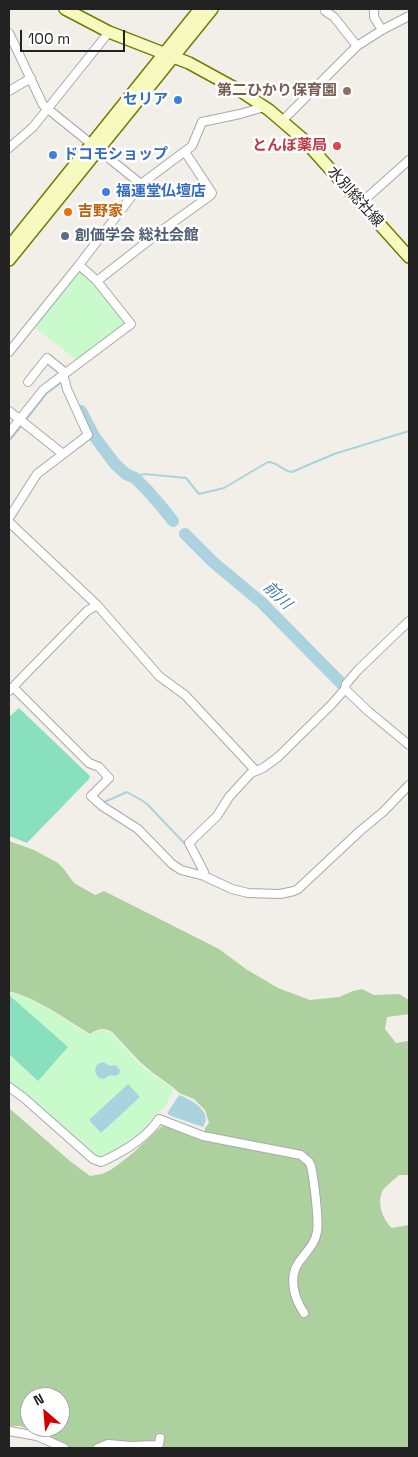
<!DOCTYPE html>
<html>
<head>
<meta charset="utf-8">
<style>
	body { margin:0 }
	#map { position:relative; width:418px; height:1457px; overflow:hidden; background:#f2efe9; font-family:"Space Grotesk",sans-serif }
	canvas { display:block }
	.frame { position:absolute; inset:0; border:10px solid #222; pointer-events:none }
	.north { position:absolute; left:20px; top:1387px; width:50px; height:50px; box-sizing:border-box; background:#fff; border:1px solid #a7a7a7; border-radius:50%; rotate:333deg; font-size:14px; font-weight:700; line-height:20px; text-align:center; color:#222 }
	.north::after { content:''; display:block; margin:auto; width:18px; height:22px; background:#d40000; clip-path:polygon(50% 0,100% 100%,50% 72%,0 100%) }
	.scale { position:absolute; left:20px; top:30px; width:105px; height:22px; box-sizing:border-box; border:2px solid #222; border-top:0; padding-left:6px; font-size:15px; line-height:18px; white-space:nowrap; color:#222; -webkit-text-stroke:4px #fff; paint-order:stroke }
</style>
</head>
<body>
<div id="map">
<canvas width="418" height="1457"></canvas>
<div class="frame"></div>
<div class="north">N</div>
<div class="scale">100 m</div>
</div>
<script>
const c = document.querySelector('canvas').getContext('2d');
c.lineJoin = 'round';
function fillPath(path, color) {
  c.fillStyle = color;
  c.fill(path, 'evenodd');
}
function stroke(path, color, width, dash) {
  c.strokeStyle = color;
  c.lineWidth = width;
  c.lineCap = dash ? 'butt' : 'round';
  c.setLineDash(dash || []);
  c.stroke(path);
}
function drawText(font, color, halo, rows, align = 'center') {
  c.font = font + ' "Space Grotesk","Noto Sans JP",sans-serif';
  c.lineWidth = 5;
  c.setLineDash([]);
  c.textBaseline = 'middle';
  c.strokeStyle = halo;
  c.fillStyle = color;
  for (const [text, x, y, turn = 0] of rows) {
    c.save();
    c.translate(x, y);
    c.rotate((+turn || 0) * Math.PI / 180);
    c.textAlign = isNaN(turn) ? turn : align;
    if (halo) c.strokeText(text, 0, 0);
    c.fillText(text, 0, 0);
    c.restore();
  }
}
const forest = new Path2D(`
	M9 841 34 850 58 863 63 868 74 883 95 895 104 891 219 949 246 969 278 988 310 1000 339 997 353 991 362 989 374 995 399 994 409 1000V1014L387 1017 385 1029 396 1043 408 1041 409 1042V1175H399C395 1179 384 1187 382 1192 377 1204 383 1220 392 1228L409 1225V1448H57L44 1443 39 1433 20 1426H9V1108L70 1161 90 1176C93 1175 98 1175 102 1174 119 1168 148 1139 162 1126 176 1129 189 1137 204 1141L205 1128 209 1123 205 1110 194 1099 179 1093 174 1088 153 1073 140 1062 112 1032C103 1027 99 1029 90 1034 64 1018 38 999 9 991ZM30 1397H60V1427H30Z`);
const park = new Path2D(`
	M77 270H81L88 276 127 321V325L78 361 33 326Z
	M9 992C38 1000 64 1019 89 1035 98 1031 102 1027 111 1033L139 1064 152 1074 172 1088 173 1091 165 1107 156 1114 140 1136 106 1156 98 1157 9 1082Z`);
const pitch = new Path2D(`
	M19 708 90 776 89 779 27 843 9 836V717Z
	M9 995 68 1047 38 1081 9 1054Z`);
const water = new Path2D(`
	M103 1062 110 1066 114 1065 117 1066 120 1070 119 1074 115 1076 110 1075 104 1079 99 1078C93 1072 94 1064 103 1062Z
	M128 1084 140 1097 101 1133 89 1120Z
	M179 1095C190 1099 214 1111 203 1127L171 1116 168 1114V1112Z`);
const stream = new Path2D(`
	M26 420 47 393 62 382
	M9 441 23 424
	M60 461 94 436
	M132 477 145 474 186 478 199 494 224 488 268 462C278 462 282 471 292 472L334 454 409 431
	M102 803 127 792 143 801 148 805 186 845`);
const river = new Path2D(`
	M81 411 94 436 115 464 126 474 135 478 147 490 161 506 173 521
	M185 534 213 562 261 602 342 684`);
const street = new Path2D(`
	M374 9V17L382 30
	M325 11 334 17 357 46
	M9 33 43 105 141 184 79 265 9 352
	M9 91 31 78
	M282 121 357 46 382 30 409 16
	M9 148 33 127 109 32
	M141 184 192 146 202 122 240 114 264 107
	M361 203 409 160
	M97 281 161 231 211 195 212 193 185 152
	M9 411 63 454
	M9 433 43 390 131 324 96 280 79 265
	M9 518 37 474 88 435 67 389 62 370 47 358 28 382
	M9 522 97 605 159 676 185 695 256 771
	M13 687 89 763 99 767 109 778 91 796 102 806 138 829 172 864 181 870 204 876 232 889 248 893 280 894 294 891 298 889 360 831 383 812 409 785
	M345 689 368 711 409 745
	M9 691 87 611 97 605
	M204 872 189 843 217 816 229 797 251 773 263 768 278 757 332 704 345 689 346 684 358 670 409 621
	M9 1087 24 1098 93 1159 101 1162C123 1152 146 1139 159 1119L203 1136 301 1155 309 1162 311 1166C314 1180 319 1219 317 1232 315 1244 306 1252 299 1262 288 1277 294 1298 304 1313
	M9 1431 37 1436 64 1448
	M98 1448 108 1444 131 1446 156 1445 159 1444 160 1438`);
const secondary = new Path2D(`
	M65 9 109 32 189 63 242 92 269 110 304 140 409 257
	M9 247 200 9
	M9 260 212 9`);
const markers = [
	[347,91,5,"#8d6e63"],
	[178,100,5,"#3f7fe0"],
	[337,146,5,"#e0444e"],
	[53,155,5,"#3f7fe0"],
	[106,192,5,"#3f7fe0"],
	[68,212,5,"#e8710a"],
	[65,236,5,"#5c6f8a"]
];
const educationNames = [
	["第二ひかり保育園",337,91]
];
const shopNames = [
	["セリア",168,100,"right"],
	["ドコモショップ",63,155],
	["福運堂仏壇店",116,192]
];
const healthNames = [
	["とんぼ薬局",327,146]
];
const streetNames = [
	["水別総社線",355,197,48]
];
const foodNames = [
	["吉野家",78,212]
];
const serviceNames = [
	["創価学会 総社会館",75,236]
];
const waterNames = [
	["前川",277,596,44]
];
fillPath(forest, '#add19e');
fillPath(park, '#c8facc');
fillPath(pitch, '#88e0be');
fillPath(water, '#aad3df');
stroke(stream, '#aad3df', 2);
stroke(river, '#aad3df', 12);
stroke(street, '#a9a9a9', 10);
stroke(secondary, '#707d05', 14);
stroke(street, '#fff', 8);
stroke(secondary, '#f7fabf', 11);
for (const [x, y, r, color] of markers) {
  const dot = new Path2D();
  dot.arc(x, y, r, 0, 2 * Math.PI);
  c.fillStyle = color;
  c.fill(dot);
  stroke(dot, '#fff', 2);
}
drawText('bold 15px', '#785e54', '#fff', educationNames, 'right');
drawText('bold 15px', '#366cbe', '#fff', shopNames, 'left');
drawText('bold 15px', '#be3a42', '#fff', healthNames, 'right');
drawText('15px', '#222', '#fff', streetNames);
drawText('bold 15px', '#c56008', '#fff', foodNames, 'left');
drawText('bold 15px', '#4e5e75', '#fff', serviceNames, 'left');
drawText('italic 16px', '#4a7aab', '#fff', waterNames);
</script>
</body>
</html>
